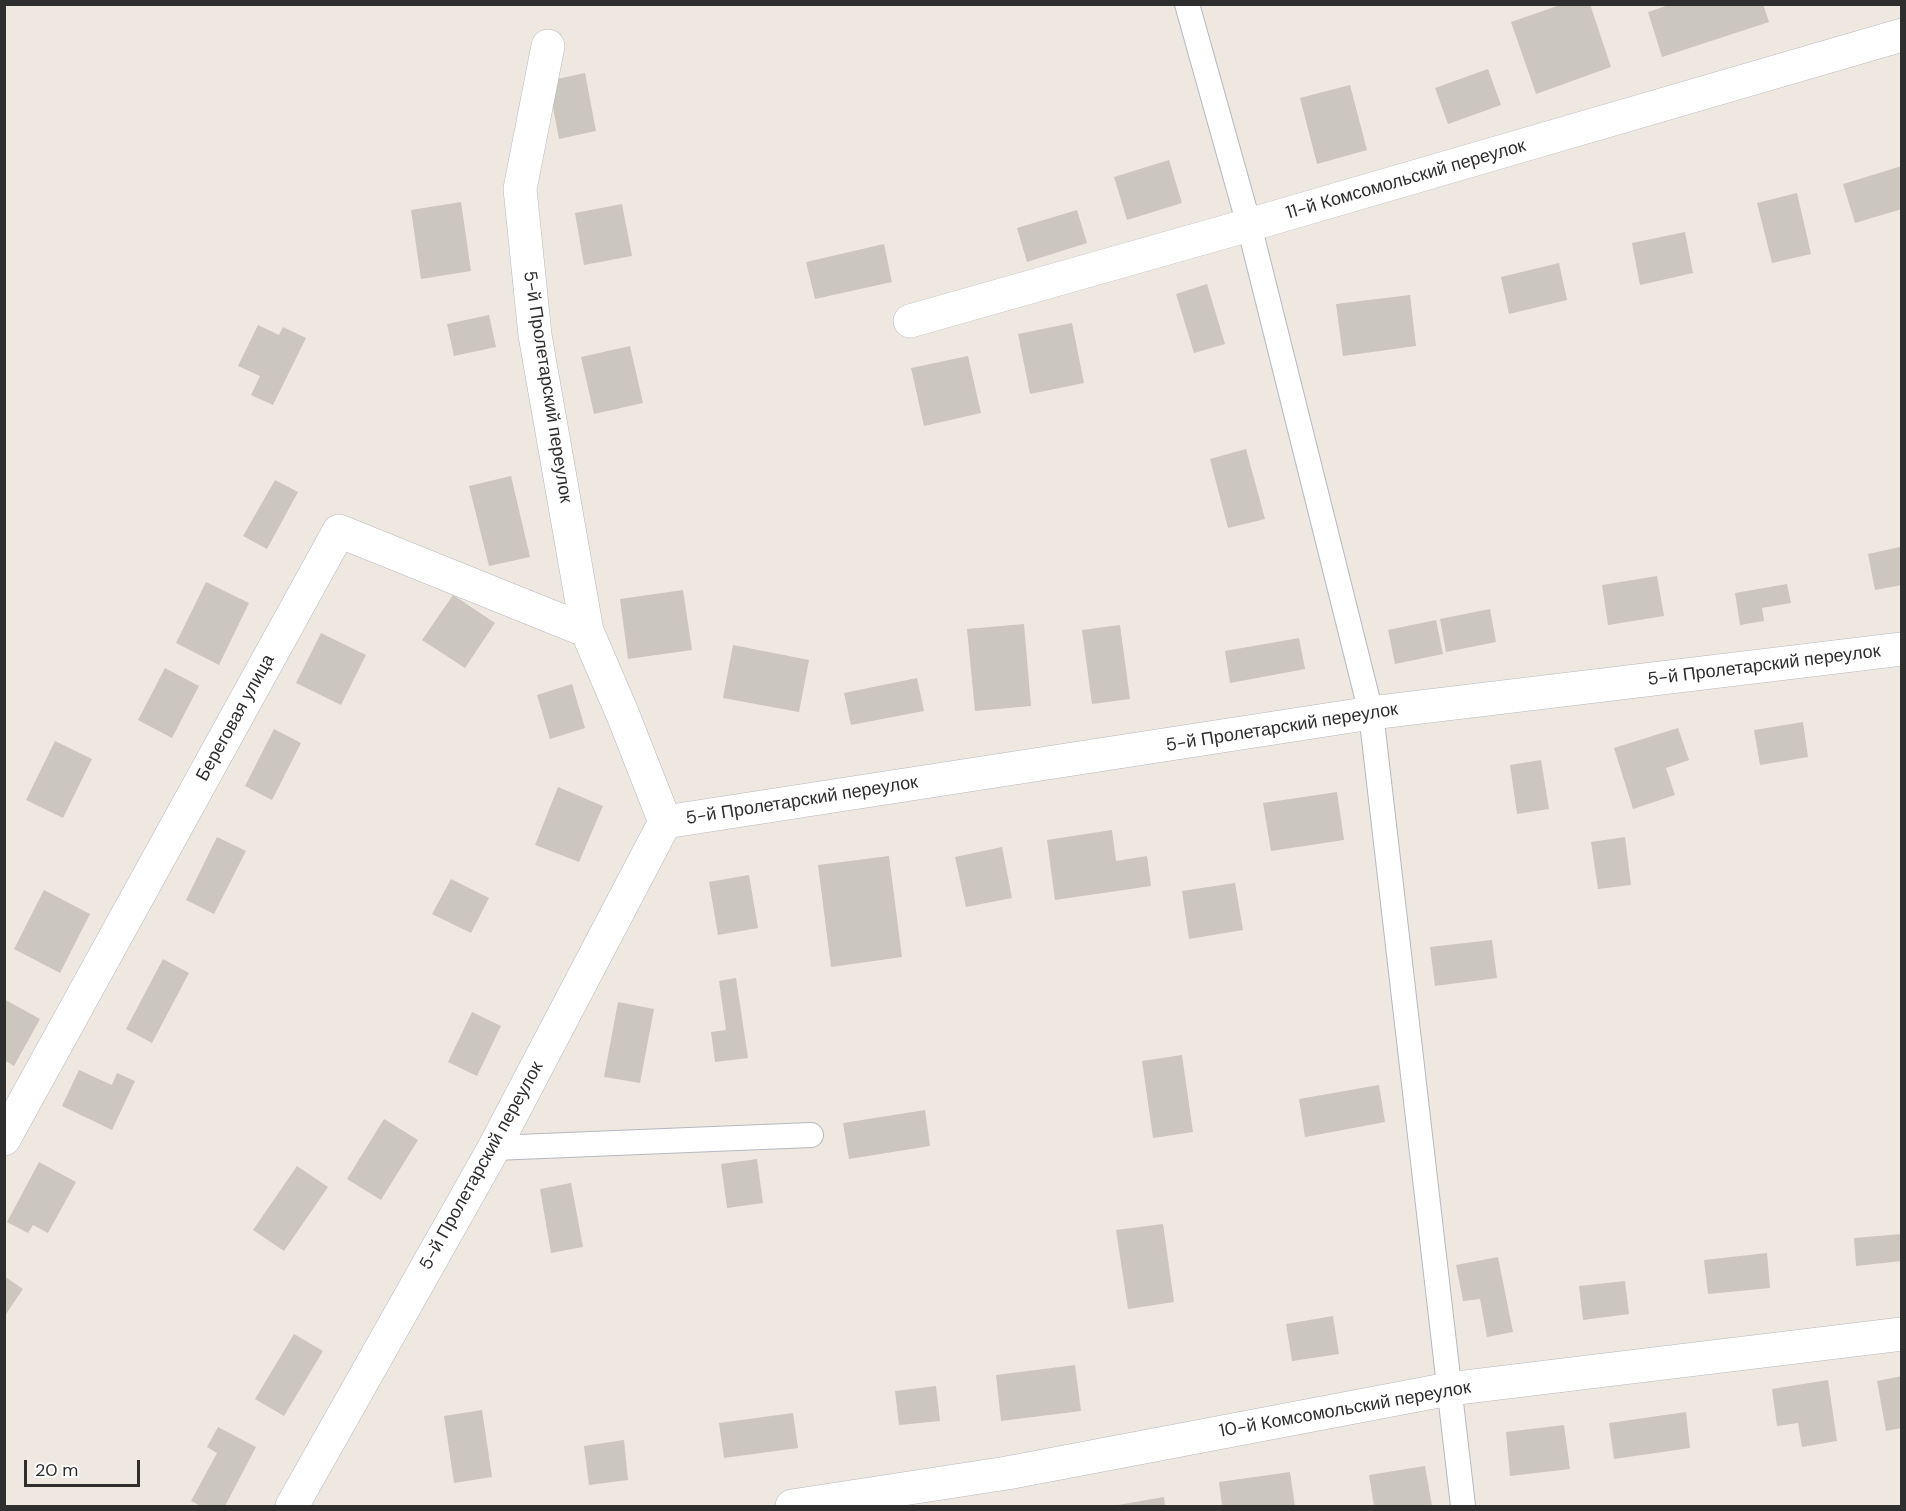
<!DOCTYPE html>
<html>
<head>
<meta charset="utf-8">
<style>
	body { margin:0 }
	#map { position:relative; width:1906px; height:1511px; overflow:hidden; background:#efe8e0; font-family:"DM Sans",sans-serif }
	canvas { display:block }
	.frame { position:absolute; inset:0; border:6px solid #2e2e2e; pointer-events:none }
	.scale { position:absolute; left:24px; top:1460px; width:116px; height:27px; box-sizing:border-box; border:3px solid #2e2e2e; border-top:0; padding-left:8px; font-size:18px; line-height:21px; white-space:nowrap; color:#2e2e2e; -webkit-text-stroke:4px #fff; paint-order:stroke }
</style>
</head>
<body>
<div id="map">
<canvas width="1906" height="1511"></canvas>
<div class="frame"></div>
<div class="scale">20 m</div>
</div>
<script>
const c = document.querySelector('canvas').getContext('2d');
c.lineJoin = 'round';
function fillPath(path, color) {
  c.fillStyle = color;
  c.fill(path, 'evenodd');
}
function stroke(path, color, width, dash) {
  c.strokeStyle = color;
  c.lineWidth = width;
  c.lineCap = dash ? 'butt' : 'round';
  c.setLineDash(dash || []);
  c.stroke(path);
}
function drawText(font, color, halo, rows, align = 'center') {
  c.font = font + ' "DM Sans",sans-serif';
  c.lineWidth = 4.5;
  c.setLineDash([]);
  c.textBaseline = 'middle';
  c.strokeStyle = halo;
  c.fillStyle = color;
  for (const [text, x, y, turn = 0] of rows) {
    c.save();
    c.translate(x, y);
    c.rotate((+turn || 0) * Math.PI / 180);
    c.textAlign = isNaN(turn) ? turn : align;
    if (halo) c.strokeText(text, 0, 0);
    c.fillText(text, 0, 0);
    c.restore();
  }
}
const building = new Path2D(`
	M1563 4H1590L1611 67 1536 94 1511 22Z
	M1672 4H1763L1769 22 1662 57 1648 12Z
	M1488 69 1501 105 1448 124 1435 88Z
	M585 73 596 131 559 139 548 81Z
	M1350 85 1367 150 1317 164 1300 98Z
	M1169 160 1182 203 1127 220 1114 177Z
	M1902 166V209L1855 223 1843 184Z
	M1797 193 1811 254 1772 263 1757 203Z
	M461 202 471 271 421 279 411 210Z
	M622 204 632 256 584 265 575 213Z
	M1077 210 1087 243 1027 262 1017 228Z
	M1685 232 1693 273 1640 285 1632 243Z
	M884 244 892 282 815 299 806 262Z
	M1559 263 1567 300 1509 314 1501 277Z
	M1207 284 1225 344 1194 353 1176 294Z
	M1410 295 1416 346 1343 356 1336 304Z
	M489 315 496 347 454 356 447 324Z
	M1072 323 1084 383 1030 394 1018 334Z
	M258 325 279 335 283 327 306 338 273 405 251 395 260 376 238 366Z
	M630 346 643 403 594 414 581 357Z
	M968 356 981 413 924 426 911 368Z
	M1246 449 1265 519 1228 528 1210 459Z
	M511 476 530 557 489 566 469 486Z
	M275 480 298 492 267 549 243 536Z
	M1900 547 1902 585 1875 590 1868 554Z
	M1657 576 1664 616 1608 625 1602 585Z
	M206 582 249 603 219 665 176 643Z
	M1787 584 1791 603 1762 608 1764 621 1740 625 1735 593Z
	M683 590 692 650 628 659 620 599Z
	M453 595 495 623 465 668 422 640Z
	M1490 609 1496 642 1446 652 1440 619Z
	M1436 620 1443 654 1395 664 1388 630Z
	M1024 624 1031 706 975 711 967 629Z
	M1120 625 1130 699 1092 704 1082 630Z
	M321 633 366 655 341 705 296 683Z
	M1299 638 1305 669 1230 683 1225 651Z
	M733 645 809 660 799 712 723 698Z
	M165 668 199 686 172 738 138 720Z
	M917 678 924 711 851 725 844 693Z
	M572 684 585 728 550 739 537 695Z
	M1803 722 1808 757 1760 765 1754 730Z
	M1678 728 1689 760 1666 768 1675 795 1633 809 1614 748Z
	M274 729 301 743 272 800 245 786Z
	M55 741 92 759 63 818 26 800Z
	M1541 760 1549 809 1517 814 1510 765Z
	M558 787 603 806 579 862 535 845Z
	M1337 792 1344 840 1271 851 1263 803Z
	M1112 830 1116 861 1147 856 1151 886 1055 900 1047 840Z
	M217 837 246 851 214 914 186 900Z
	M1625 837 1631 885 1598 889 1591 842Z
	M1002 847 1012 898 966 907 955 857Z
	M889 856 902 957 831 967 818 865Z
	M749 875 758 928 718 935 709 882Z
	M451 879 489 898 471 933 432 914Z
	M1235 883 1243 930 1189 939 1182 891Z
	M44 890 90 914 60 973 14 949Z
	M1492 940 1497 978 1435 986 1430 947Z
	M163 959 189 973 152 1043 126 1029Z
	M736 978 748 1058 715 1062 711 1032 726 1030 719 981Z
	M4 999 40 1019 14 1066 4 1060Z
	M618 1002 654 1009 640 1083 604 1077Z
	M472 1012 501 1026 477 1076 448 1062Z
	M1182 1055 1193 1132 1153 1138 1142 1061Z
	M79 1070 112 1085 117 1073 135 1081 112 1130 62 1106Z
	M1379 1085 1385 1122 1305 1137 1299 1099Z
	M925 1110 930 1146 849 1159 843 1123Z
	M384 1119 418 1140 381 1200 347 1179Z
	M757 1159 763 1203 727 1208 721 1164Z
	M39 1162 76 1182 48 1233 33 1225 28 1233 7 1222Z
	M297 1166 328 1187 284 1251 253 1230Z
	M571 1183 583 1247 551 1253 540 1189Z
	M1163 1224 1174 1302 1128 1309 1116 1230Z
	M1902 1234V1261L1856 1266 1854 1238Z
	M1767 1253 1770 1288 1708 1294 1704 1260Z
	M1498 1257 1513 1332 1487 1337 1480 1299 1463 1301 1456 1265Z
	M4 1276 23 1289 4 1317Z
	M1625 1281 1629 1314 1583 1320 1579 1286Z
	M1333 1316 1339 1354 1292 1361 1286 1324Z
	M294 1334 323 1351 284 1416 255 1399Z
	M1075 1365 1081 1411 1001 1421 996 1375Z
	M1902 1376V1428L1886 1431 1877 1381Z
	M1828 1380 1837 1441 1802 1447 1798 1423 1777 1426 1772 1389Z
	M936 1386 940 1421 899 1425 895 1391Z
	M482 1410 492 1477 454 1483 444 1416Z
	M1686 1412 1690 1448 1614 1459 1609 1423Z
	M793 1413 798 1448 724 1458 719 1423Z
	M1564 1425 1570 1469 1510 1476 1506 1432Z
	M218 1427 256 1447 225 1506H201L191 1501 217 1453 207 1447Z
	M624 1440 628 1480 589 1485 584 1446Z
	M1425 1466 1432 1506H1374L1369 1475Z
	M1290 1472 1295 1506H1222L1219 1482Z
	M1164 1497 1165 1506H1119L1118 1505Z`);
const service = new Path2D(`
	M1187 4 1249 225 1371 713 1463 1506
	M494 1148 811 1135`);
const minor = new Path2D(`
	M910 321 1249 225 1902 35
	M665 822 1371 713 1902 649
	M4 1139 339 531 587 631
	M292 1506 494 1148 665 822 623 715 587 631 535 335 520 189 548 46
	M792 1506 1007 1473 1449 1389 1902 1334`);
const streetNames = [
	["11-й Комсомольский переулок",1406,180,-16],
	["5-й Пролетарский переулок",547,387,81],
	["5-й Пролетарский переулок",1764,666,-7],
	["Береговая улица",236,718,-61],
	["5-й Пролетарский переулок",1282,728,-9],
	["5-й Пролетарский переулок",802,801,-9],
	["5-й Пролетарский переулок",482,1166,-61],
	["10-й Комсомольский переулок",1345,1410,-10]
];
fillPath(building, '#cbc6be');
stroke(service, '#b4b8c1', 26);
stroke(minor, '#b4b8c1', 34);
stroke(service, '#fff', 24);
stroke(minor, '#fff', 33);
drawText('18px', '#2e2e2e', '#fff', streetNames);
</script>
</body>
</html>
